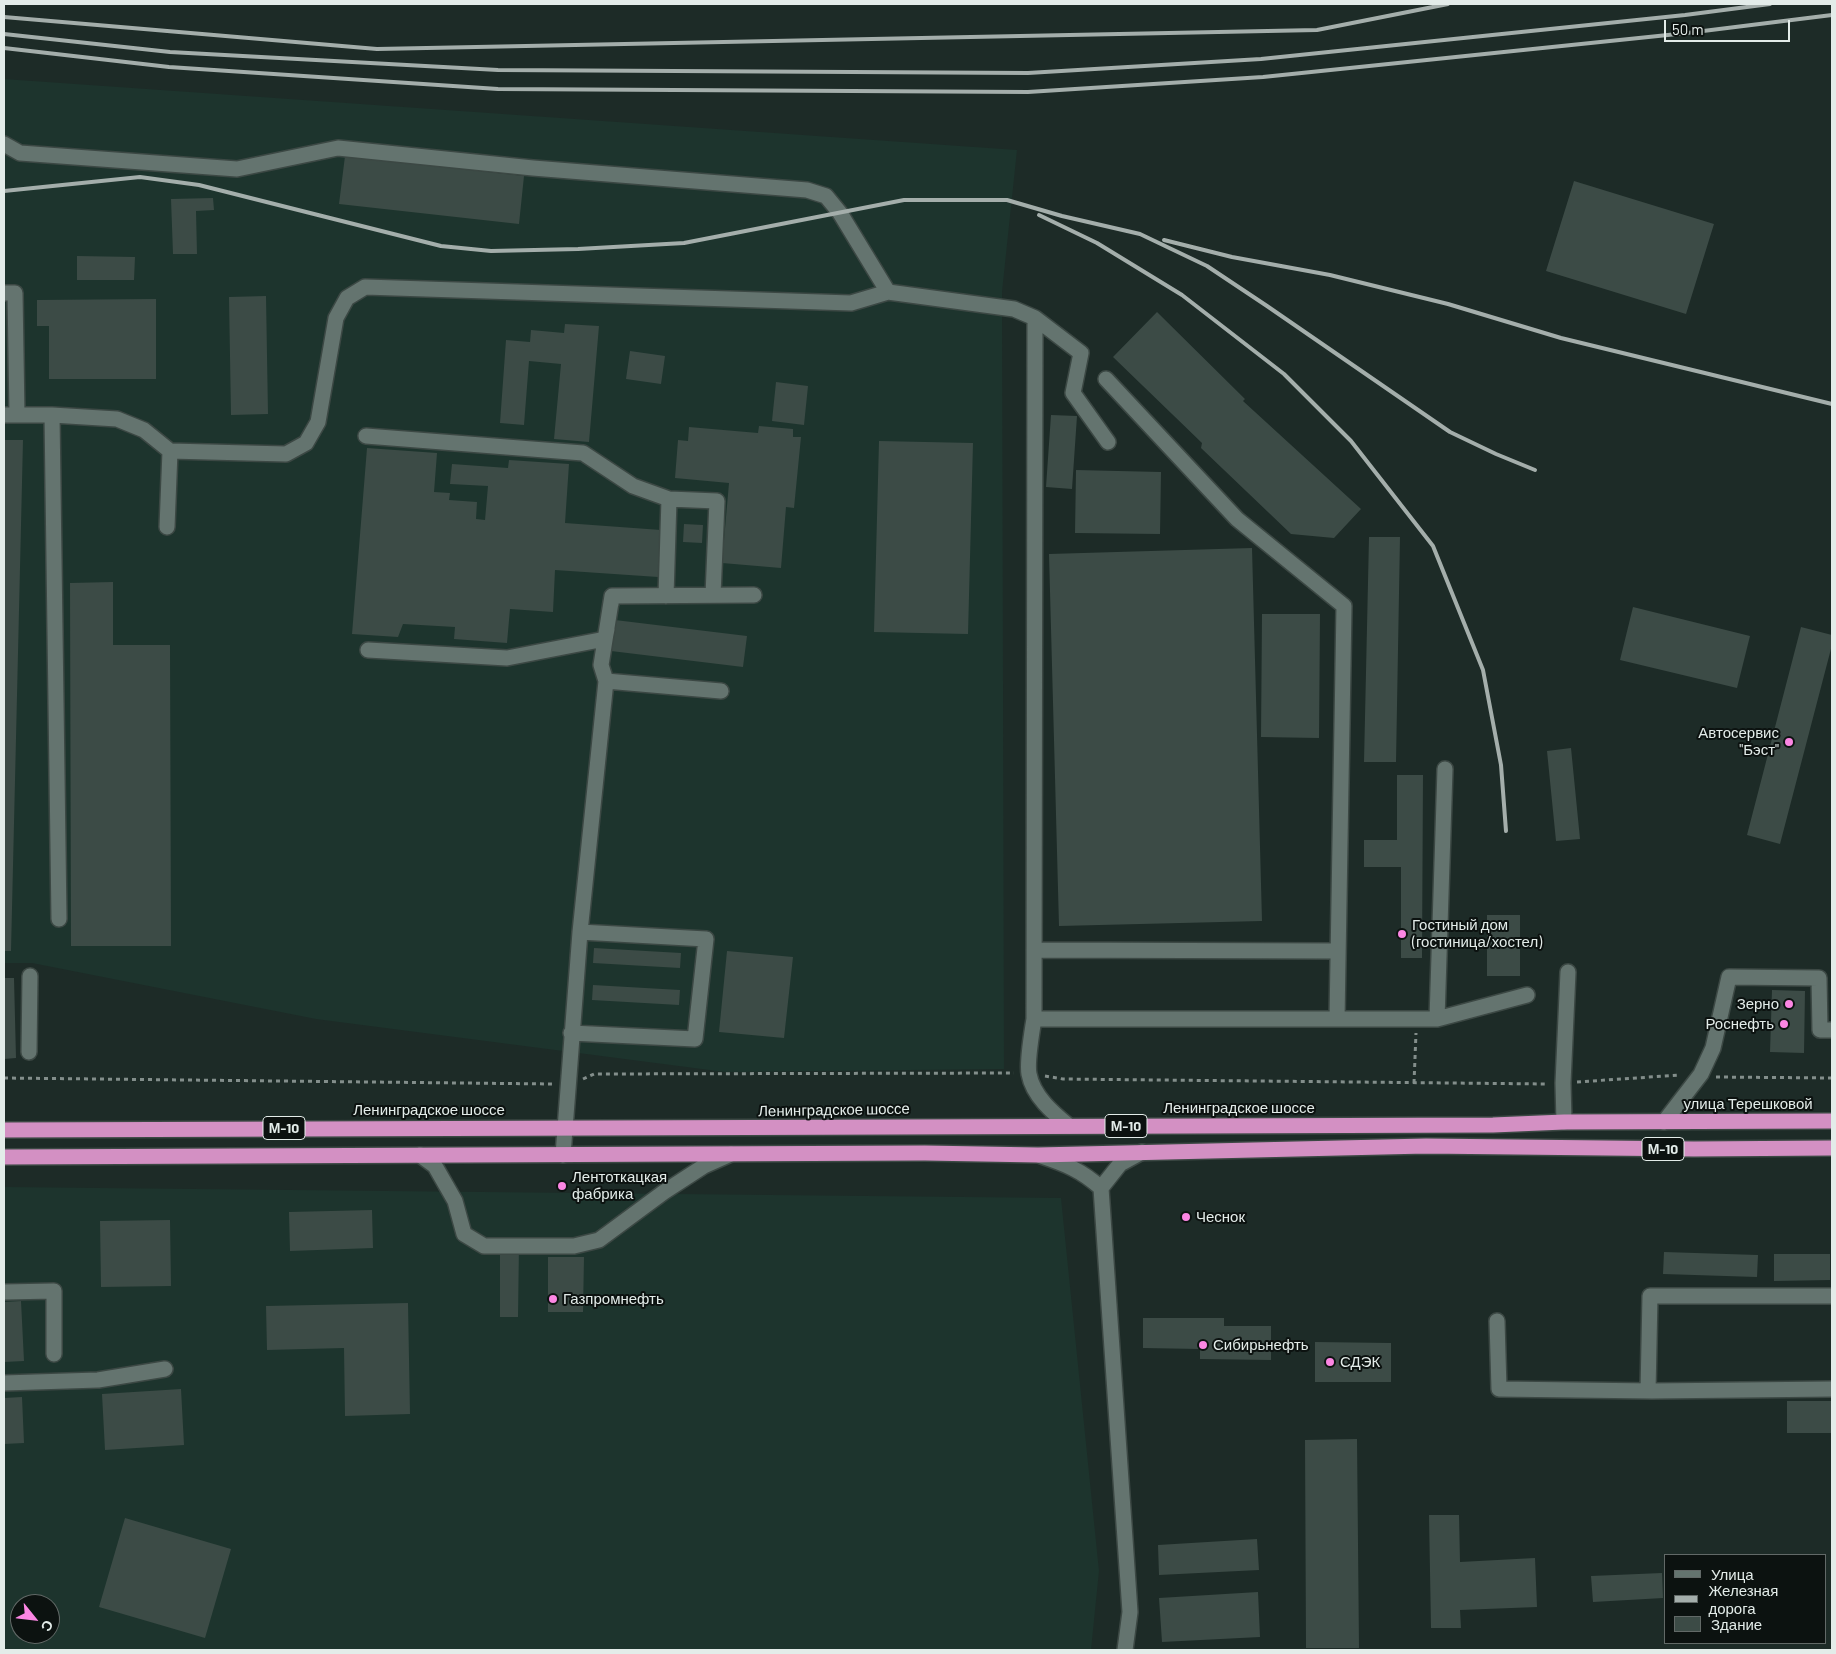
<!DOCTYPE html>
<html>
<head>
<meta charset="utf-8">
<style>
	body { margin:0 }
	#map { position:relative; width:1836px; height:1654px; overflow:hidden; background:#1d2b27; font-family:Barlow,sans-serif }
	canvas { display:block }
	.frame { position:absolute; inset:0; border:5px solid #e3ece9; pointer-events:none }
	.legend { position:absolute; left:1664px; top:1554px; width:162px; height:90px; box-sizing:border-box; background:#0c1210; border:1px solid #626967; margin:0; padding:6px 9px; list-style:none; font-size:15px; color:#e3ece9 }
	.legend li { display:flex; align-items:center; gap:10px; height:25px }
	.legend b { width:25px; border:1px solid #626967 }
	.north { position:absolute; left:10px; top:1594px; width:50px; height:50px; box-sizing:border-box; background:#0c1210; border:1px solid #626967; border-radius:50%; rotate:119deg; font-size:14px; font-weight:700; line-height:20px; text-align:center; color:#e3ece9 }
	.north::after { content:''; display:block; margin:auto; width:18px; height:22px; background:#fc86e3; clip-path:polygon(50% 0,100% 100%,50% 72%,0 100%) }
	.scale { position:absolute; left:1664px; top:20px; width:126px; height:22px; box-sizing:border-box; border:2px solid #e3ece9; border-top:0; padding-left:6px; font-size:15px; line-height:18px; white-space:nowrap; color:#e3ece9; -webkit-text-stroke:4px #0c1210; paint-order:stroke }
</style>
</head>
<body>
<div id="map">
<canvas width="1836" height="1654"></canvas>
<div class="frame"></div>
<ul class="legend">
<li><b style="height:6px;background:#64746f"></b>Улица</li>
<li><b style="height:6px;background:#a4aeab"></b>Железная дорога</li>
<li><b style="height:14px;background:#3c4b46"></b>Здание</li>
</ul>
<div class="north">С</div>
<div class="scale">50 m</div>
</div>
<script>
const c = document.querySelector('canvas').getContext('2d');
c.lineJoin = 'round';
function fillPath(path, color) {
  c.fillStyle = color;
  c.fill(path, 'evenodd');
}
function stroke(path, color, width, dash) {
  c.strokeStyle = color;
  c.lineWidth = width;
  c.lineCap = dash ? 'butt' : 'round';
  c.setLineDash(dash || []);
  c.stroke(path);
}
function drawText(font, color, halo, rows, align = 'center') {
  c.font = font + ' Barlow,sans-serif';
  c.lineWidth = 4;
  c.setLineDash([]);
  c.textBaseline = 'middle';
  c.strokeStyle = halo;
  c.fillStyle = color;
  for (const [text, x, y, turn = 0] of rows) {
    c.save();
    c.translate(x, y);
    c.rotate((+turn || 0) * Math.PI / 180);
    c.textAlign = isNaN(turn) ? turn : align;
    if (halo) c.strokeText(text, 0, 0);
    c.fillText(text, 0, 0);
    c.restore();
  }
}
const built = new Path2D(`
	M4 79 1017 150 1002 292 1004 1069 725 1072 316 1019 32 963H4Z
	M4 1187 1061 1198 1099 1571 1091 1650H4ZM20 1604H50V1634H20Z`);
const building = new Path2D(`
	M345 156 524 176 519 224 339 204Z
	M1574 181 1714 224 1686 314 1546 271Z
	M213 198 214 210 196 211 197 254H173L171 199Z
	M77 256 135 257 134 280H77Z
	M266 296 268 414 231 415 229 297Z
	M156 299V379H49V326H37V300Z
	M1157 312 1245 399 1243 401 1361 509 1334 538 1291 534 1201 448 1202 443 1113 357Z
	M565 324 599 326 589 442 554 439 561 364 529 361 524 425 500 423 506 340 530 342 531 330 564 333Z
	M630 351 665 356 661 384 626 379Z
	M776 382 808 386 804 425 772 421Z
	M1051 415 1077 416 1072 489 1046 487Z
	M759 426 793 429V437H801L794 508 786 507 781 568 722 563 729 483 675 478 678 440 688 441 689 427 758 433Z
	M4 440H23L11 951H4Z
	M879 441 973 443 968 634 874 632Z
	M367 448 437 453 434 492 450 493 449 500 477 502 476 519 485 520 488 486 450 484 452 464 508 468 509 460 569 464 565 523 661 530 658 577 555 570 553 612 510 609 507 643 454 639 455 627 403 624 398 637 352 634Z
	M1076 470 1161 472 1160 534 1075 533Z
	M684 524 703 525 702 543 683 542Z
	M1369 537H1400L1396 762H1364Z
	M1252 548 1262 921 1059 926 1049 554Z
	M113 582V645H170L171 946H71L70 583Z
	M1633 607 1750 636 1737 688 1620 660Z
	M1262 614H1320L1319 738 1261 737Z
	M615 620 747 636 743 667 611 651Z
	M1801 627 1832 635V645L1780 844 1747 835Z
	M1571 748 1580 839 1556 841 1547 751Z
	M1397 775H1423L1422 958H1401V867H1364V840H1397Z
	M1487 915H1520V976H1487Z
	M594 948 681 953 680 968 593 963Z
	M727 951 793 957 784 1038 719 1032Z
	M4 978H14L16 1058 4 1059Z
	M593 985 680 990 679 1005 592 1000Z
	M1772 990 1805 991 1804 1053 1770 1052Z
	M372 1210 373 1248 290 1251 289 1212Z
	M170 1220 171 1286 101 1287 100 1221Z
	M500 1244H519L518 1317H500Z
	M1664 1252 1758 1255 1757 1277 1663 1274Z
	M1774 1254H1830V1280L1774 1281Z
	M548 1257H584L583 1312H548Z
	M21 1301 24 1361 4 1362V1302Z
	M408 1303 410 1414 345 1416 344 1348 267 1350 266 1306Z
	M1143 1318H1224V1326H1271V1360L1200 1359V1349L1143 1348Z
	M1315 1342 1391 1343V1382H1315Z
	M181 1389 184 1445 105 1450 102 1394Z
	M22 1397 24 1443 4 1444V1398Z
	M1787 1401H1832V1433H1787Z
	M1357 1439 1359 1648H1306L1305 1440Z
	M1429 1515H1459L1460 1562 1535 1558 1537 1607 1460 1610 1461 1628H1431Z
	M125 1518 231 1549 205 1638 99 1607Z
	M1257 1539 1259 1570 1159 1575 1158 1545Z
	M1662 1573 1663 1598 1593 1602 1591 1576Z
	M1258 1592 1260 1637 1162 1642 1159 1598Z`);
const path = new Path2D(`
	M1045 1076 1063 1079 1548 1084
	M1716 1077 1832 1078
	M4 1078 553 1084
	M583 1079 594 1074 1014 1073
	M1577 1082 1680 1075
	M1414 1083 1416 1033`);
const minor = new Path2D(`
	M4 144 20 153 237 169 338 148 533 168 807 190 826 196 840 213 888 292
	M4 293H15L17 415
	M1035 318 1034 1019C1032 1031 1027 1064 1029 1074 1033 1096 1053 1113 1069 1126
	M1106 379 1237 519 1344 606 1337 1019
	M4 415H52L117 419 144 430 170 451 286 454 306 443 318 422 336 318 347 298 365 287 851 303 888 292 1014 309 1035 318 1081 353 1073 393 1108 442
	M52 415 59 919
	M366 436 583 453 633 486 669 499
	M167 527 170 451
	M666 596 669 499 717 501 713 595
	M611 604 612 596 754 595
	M368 650 507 658 605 639 607 629
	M606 681 721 691
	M1034 950 1338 951
	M1034 1019H1437L1527 995
	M1437 1019 1445 769
	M571 1033 695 1039 706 939 580 932
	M29 1052 30 976
	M1564 1122 1563 1083 1568 972
	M1664 1122 1701 1074 1713 1048 1729 977 1819 978 1820 1030H1832
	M420 1155 435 1166 455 1201 464 1234 484 1246H574L599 1240 664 1192 704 1166 731 1154
	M563 1155 580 932 606 681 601 665 612 596
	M1041 1156C1065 1164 1081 1170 1101 1188
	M4 1292 54 1291V1354
	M1497 1321 1499 1389 1652 1391 1832 1389
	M4 1383 98 1380 165 1369
	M1648 1391 1650 1296H1832
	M1125 1650 1130 1612 1101 1188 1120 1164 1142 1152`);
const highway = new Path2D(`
	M4 1130 1493 1125 1564 1122 1832 1121
	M4 1157 925 1153 1038 1155 1426 1146 1694 1149 1832 1148`);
const rail = new Path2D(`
	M4 17 377 49 1317 30 1448 4
	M4 34 170 52 498 70 1028 73 1261 59 1685 15 1770 4
	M4 48 169 67 498 89 1028 92 1263 77 1687 33 1832 15
	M4 191 140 177 199 185 441 246 491 251 578 249 684 243 904 200H1007L1062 216 1140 234 1207 266 1267 306 1450 432 1496 454 1535 470
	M1039 215 1097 243 1182 295 1284 374 1351 441 1433 546 1483 670 1501 765 1506 831
	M1164 240 1232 257 1330 275 1448 304 1561 338 1832 404`);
const markers = [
	[1789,742,5,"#fc86e3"],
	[1402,934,5,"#fc86e3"],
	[1789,1004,5,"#fc86e3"],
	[1784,1024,5,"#fc86e3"],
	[562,1186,5,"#fc86e3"],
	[1186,1217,5,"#fc86e3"],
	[553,1299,5,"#fc86e3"],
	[1203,1345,5,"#fc86e3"],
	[1330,1362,5,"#fc86e3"]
];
const shields = [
	[1126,1126,42],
	[284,1128,42],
	[1663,1149,42]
];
const shieldNames = [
	["М-10",1126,1126],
	["М-10",284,1128],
	["М-10",1663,1149]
];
const poiNames = [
	["Автосервис",1779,733,"right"],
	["\"Бэст\"",1779,750,"right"],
	["Гостиный дом",1412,925],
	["(гостиница/хостел)",1412,942],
	["Зерно",1779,1004,"right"],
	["Роснефть",1774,1024,"right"],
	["Лентоткацкая",572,1177],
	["фабрика",572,1194],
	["Чеснок",1196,1217],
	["Газпромнефть",563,1299],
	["Сибирьнефть",1213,1345],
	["СДЭК",1340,1362]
];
const streetNames = [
	["улица Терешковой",1748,1104],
	["Ленинградское шоссе",1239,1108],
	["Ленинградское шоссе",429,1110],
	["Ленинградское шоссе",834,1110,-1]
];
fillPath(built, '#1d342d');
fillPath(building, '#3c4b46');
stroke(minor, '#3c4844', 18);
stroke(highway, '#3c4844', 18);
stroke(path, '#838e8b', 3, [4, 4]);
stroke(minor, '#64746f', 15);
stroke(highway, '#d390c3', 15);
stroke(rail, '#a4aeab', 4);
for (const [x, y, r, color] of markers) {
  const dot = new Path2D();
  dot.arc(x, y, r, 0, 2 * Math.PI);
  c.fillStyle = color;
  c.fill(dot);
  stroke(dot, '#0c1210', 2);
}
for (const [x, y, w] of shields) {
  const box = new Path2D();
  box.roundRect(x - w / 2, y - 11.5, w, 23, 4);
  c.fillStyle = '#0c1210';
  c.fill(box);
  stroke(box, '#e3ece9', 1);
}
drawText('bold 14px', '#e3ece9', null, shieldNames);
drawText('15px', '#e3ece9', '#0c1210', poiNames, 'left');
drawText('15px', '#e3ece9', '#0c1210', streetNames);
</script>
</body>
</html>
